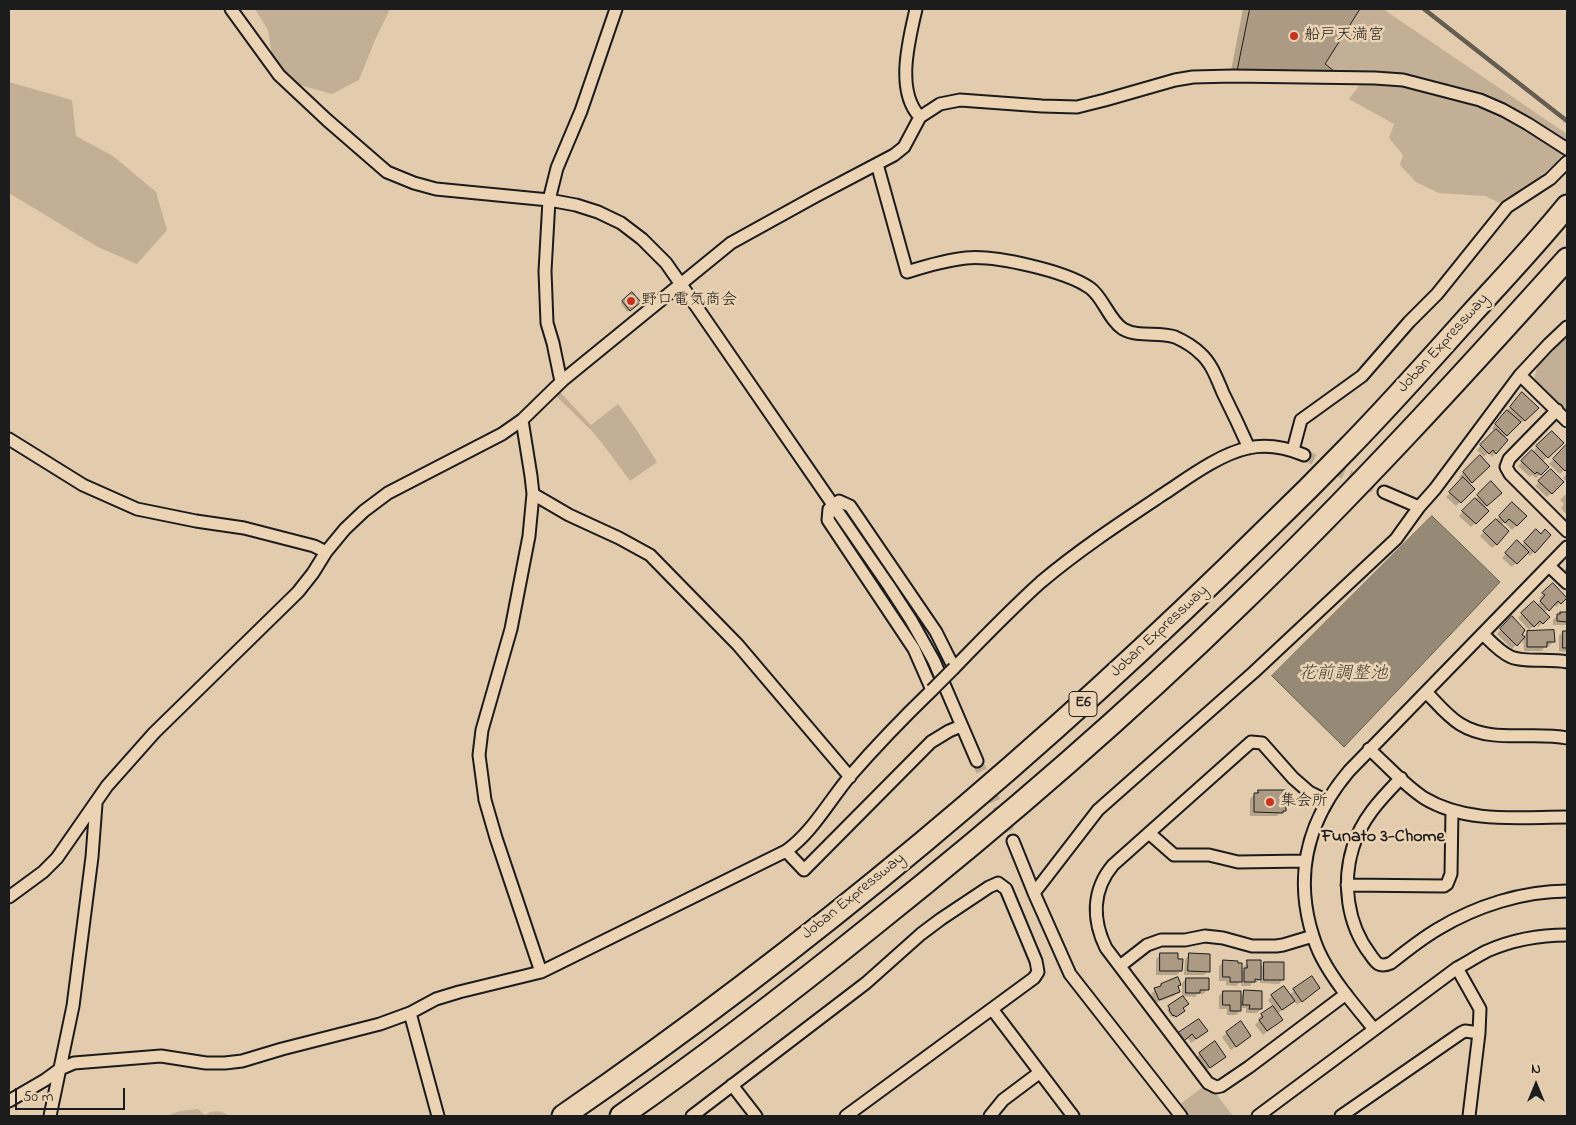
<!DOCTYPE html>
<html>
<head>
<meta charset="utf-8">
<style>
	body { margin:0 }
	#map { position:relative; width:1576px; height:1125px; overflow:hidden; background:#e3ccad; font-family:"Indie Flower",sans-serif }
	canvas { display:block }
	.frame { position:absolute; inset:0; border:10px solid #1c1c1c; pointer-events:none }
	.north { position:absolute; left:1511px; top:1060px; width:50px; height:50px; -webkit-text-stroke:4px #ebd3b3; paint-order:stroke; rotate:0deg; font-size:14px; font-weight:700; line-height:20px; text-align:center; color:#1c1c1c }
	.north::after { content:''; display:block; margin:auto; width:18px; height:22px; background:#1c1c1c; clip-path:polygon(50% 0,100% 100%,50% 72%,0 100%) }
	.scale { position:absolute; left:15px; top:1088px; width:110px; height:22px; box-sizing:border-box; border:2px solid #1c1c1c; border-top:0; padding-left:6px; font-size:15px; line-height:18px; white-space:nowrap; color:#1c1c1c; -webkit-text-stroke:4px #ebd3b3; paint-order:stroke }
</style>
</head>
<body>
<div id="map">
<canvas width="1576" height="1125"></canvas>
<div class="frame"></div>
<div class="north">N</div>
<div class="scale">50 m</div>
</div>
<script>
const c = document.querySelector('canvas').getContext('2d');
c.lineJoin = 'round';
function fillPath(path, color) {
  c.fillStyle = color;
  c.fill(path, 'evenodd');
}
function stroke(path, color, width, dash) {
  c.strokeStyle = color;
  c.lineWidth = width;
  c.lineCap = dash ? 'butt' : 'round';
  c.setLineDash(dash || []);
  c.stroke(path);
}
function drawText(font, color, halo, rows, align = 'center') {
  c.font = font + ' "Indie Flower","Klee One",sans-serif';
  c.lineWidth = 5;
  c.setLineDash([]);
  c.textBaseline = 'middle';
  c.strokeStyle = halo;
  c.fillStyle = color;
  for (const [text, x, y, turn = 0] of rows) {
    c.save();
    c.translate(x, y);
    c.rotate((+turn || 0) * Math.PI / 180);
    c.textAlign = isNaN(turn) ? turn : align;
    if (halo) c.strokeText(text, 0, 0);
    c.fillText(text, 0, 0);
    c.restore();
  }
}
const green = new Path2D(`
	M257 9H390L375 40 359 80 332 94 296 84 273 62 268 30 256 11Z
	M1360 9H1383L1567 134C1567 138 1568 143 1567 146 1558 168 1519 191 1500 203L1485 196 1439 193 1416 182 1400 165 1403 155 1389 138 1394 124 1349 99 1361 83 1338 74 1325 64Z
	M9 82 72 100 76 136 113 156 156 192 167 230 137 264 98 247 9 193Z
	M1567 337V412L1534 380 1537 367Z
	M558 390 591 425 618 404 634 426 657 462 630 481 605 447 591 430 554 394Z
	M1203 1087 1208 1092 1217 1095 1233 1116H1189L1180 1104Z
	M198 1109 205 1115C214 1109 221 1111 230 1116H166L180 1111Z`);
const water = new Path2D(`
	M1432 516 1500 582 1344 747 1272 676Z`);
const shadow = new Path2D(`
	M1243 9H1359L1324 64 1229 81Z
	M632 294 639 302 627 312 621 303Z
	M1518 398 1537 408 1520 424 1518 423 1504 438 1496 453 1492 457 1488 453 1484 457 1477 450 1495 432 1492 428Z
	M1552 432 1562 443 1542 462 1547 467 1536 478 1532 475 1530 477 1518 466Z
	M1566 447 1567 448V467L1560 474 1549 464Z
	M1479 456 1485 471 1469 485 1473 489 1456 506 1446 497 1462 480 1459 477Z
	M1551 471 1563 482 1547 497 1535 486Z
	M1567 474V482L1563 478Z
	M1491 483 1500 493 1484 508 1488 511 1471 527 1459 516Z
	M1567 493V515L1561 508 1564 504 1560 500Z
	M1512 504 1525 517 1512 530 1504 522 1501 525 1497 544 1492 548 1480 536Z
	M1536 531 1541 536 1549 535 1530 556 1526 553 1512 567 1502 558 1517 542 1521 546Z
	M1567 567V577L1562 572Z
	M1553 585 1565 598 1556 607 1553 604 1544 613 1549 617 1538 627 1537 626 1539 623 1538 622 1529 630 1518 618 1534 603 1537 606 1541 600 1539 598Z
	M1567 611V625H1553V620L1560 613H1565Z
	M1512 618 1522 637 1528 632 1553 642 1549 646H1546L1541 651H1524L1523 637 1512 649 1497 634Z
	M1563 632H1567V652L1559 651V636Z
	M1258 791 1285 810 1277 816H1250V799Z
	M1161 954 1177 960 1181 970 1177 975H1156V959Z
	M1189 955 1208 971 1204 975H1184L1185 959Z
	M1224 962 1241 973 1244 970V966L1248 962 1260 968 1264 963 1283 979 1279 984 1260 983V979L1256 983H1252L1250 986H1241V981L1236 986 1226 985V981H1219V966Z
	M1311 978 1319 988 1297 1005 1294 1001 1277 1014 1281 1020 1263 1035 1255 1025 1259 1021 1258 1019 1262 1015 1273 1007 1268 1000 1272 996 1289 995Z
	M1186 979 1207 990 1203 994H1197L1195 997 1182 996 1187 1004 1182 1008 1181 1012 1174 1018 1172 1016 1171 1017 1167 1009 1182 998V983Z
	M1180 984 1177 988 1178 991 1174 996 1155 1003 1151 994 1155 990 1161 985Z
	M1223 992 1240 996 1244 992 1261 1009 1257 1013H1246V1008H1240V1011L1236 1015H1227V1009H1219V996Z
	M1198 1021 1202 1035 1191 1043 1188 1038 1179 1044 1175 1038Z
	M1240 1023 1245 1040 1231 1050 1222 1037Z
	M1200 1054 1220 1061 1205 1071 1195 1058Z`);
const stream = new Path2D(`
	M1424 9 1567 121`);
const building = new Path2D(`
	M1250 9H1360L1325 64 1338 74 1237 73Z
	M632 292 641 302 630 311 622 301Z
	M1522 392 1539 408 1525 421 1510 407Z
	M1507 410 1521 422 1507 436 1495 424Z
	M1496 429 1508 440 1496 454 1493 450 1489 454 1480 445Z
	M1552 431 1564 443 1548 458 1536 446Z
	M1566 445 1567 446V469L1565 471 1553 459Z
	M1532 450 1549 467 1541 475 1537 472 1535 474 1521 461Z
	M1480 455 1490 466 1472 483 1463 472Z
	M1551 469 1564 482 1552 494 1538 481Z
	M1463 477 1475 489 1461 503 1449 492Z
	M1491 481 1502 493 1487 506 1477 495Z
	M1475 498 1489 511 1476 524 1462 511Z
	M1512 502 1527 516 1517 526 1509 519 1505 523 1499 516Z
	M1496 519 1509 531 1497 545 1483 531Z
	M1536 529 1541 534 1545 529 1551 535 1535 553 1524 542Z
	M1517 540 1529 552 1517 564 1505 553Z
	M1553 583 1567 598 1561 604 1558 601 1549 611 1540 601 1545 595 1542 593Z
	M1534 601 1550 617 1543 624 1540 621 1534 627 1521 613Z
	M1560 612H1567V622L1557 621V614H1560Z
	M1512 616 1525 630 1522 635 1525 637 1517 646 1500 629Z
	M1554 630 1555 642H1547V647H1527V631Z
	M1563 631H1567V648H1563Z
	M1258 790H1286V811H1283V813L1254 812V793H1258Z
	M1160 953H1178V959H1183L1182 971H1160Z
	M1189 953 1210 954V972L1188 971Z
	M1223 960 1238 961V963H1242V982H1230V977H1223Z
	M1247 960H1261V980L1255 979V982H1244V968H1247Z
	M1264 962H1284V980H1264Z
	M1312 976 1320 988 1302 1002 1293 989Z
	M1178 977 1181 985 1178 986 1180 992 1159 1000 1154 988 1161 986V984Z
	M1186 978H1209V990H1200V993H1186Z
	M1284 986 1295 1001 1282 1010 1271 995Z
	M1244 990 1262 991V1009H1249L1250 1005H1243Z
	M1223 991H1241V1011H1230V1005H1223Z
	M1183 996 1189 1004 1183 1008 1185 1011 1176 1017 1174 1015 1173 1016 1169 1010 1170 1009 1168 1006Z
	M1273 1006 1283 1020 1267 1031 1259 1020 1263 1017 1261 1014Z
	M1199 1019 1208 1031 1196 1039 1192 1034 1184 1041 1178 1033Z
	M1241 1021 1251 1036 1236 1047 1226 1032Z
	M1215 1041 1226 1057 1210 1068 1199 1053Z`);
const minorTunnel = new Path2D(`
	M1304 455 1384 492
	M977 761 1013 841`);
const minor = new Path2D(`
	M231 9 279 75 327 120 387 172 414 183 436 189 549 200 576 205 598 212 621 223 642 239 666 263 694 303 889 586 911 620 934 661 977 761
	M916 9C909 40 895 91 920 117
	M877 164 907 272C926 266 946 260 966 258 995 255 1066 271 1090 288 1103 297 1109 320 1123 329 1139 338 1159 331 1175 337 1184 341 1194 347 1201 354 1212 364 1217 379 1223 393 1232 411 1241 430 1249 448
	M1520 375 1567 421
	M563 380 560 377 553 343 547 323 545 271 549 200 557 168 581 111 616 9
	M1557 410 1509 459 1506 467 1510 474 1567 531
	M522 420 531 476 533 494 529 536 511 629 482 730 479 755 485 800 496 838 541 972
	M9 439 83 485 137 509 196 521 244 528 314 546 326 552
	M1293 450 1301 420 1362 376 1409 322 1437 294 1507 207 1550 179 1567 162
	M1384 492 1419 507
	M533 494 569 515 619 538 650 555 738 645 850 777
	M1549 566 1567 583
	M1483 634C1491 642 1500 652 1511 657 1525 663 1550 658 1567 662
	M1426 692C1436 702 1447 716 1460 724 1492 744 1532 731 1567 738
	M1369 749C1387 765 1404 785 1424 798 1467 824 1520 817 1567 817
	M1401 778C1381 799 1362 818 1353 847 1342 882 1347 924 1370 954 1376 963 1379 968 1391 963 1406 951 1421 939 1438 929 1476 906 1523 891 1567 891
	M1327 801 1309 792 1293 778 1262 743 1251 742 1113 865C1092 890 1092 920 1106 948L1208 1083 1216 1087 1221 1086 1249 1067 1346 994
	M1149 833 1174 855H1209L1238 862 1305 861
	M1013 841 1034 893 1070 974 1181 1116
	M786 851 804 870 931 742 949 731 961 726
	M1347 885 1444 886 1447 884 1451 874 1452 810
	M1034 893 1098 810 1254 672 1396 539 1419 507 1435 489 1520 375 1548 345 1567 327
	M9 897 43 872 57 858 107 786 154 733 298 592 313 573 326 552 345 529 364 511 388 493 502 434 522 420 563 380 731 243 816 196 894 155 904 147 920 117 940 104 960 100 1042 106 1077 107 1105 100 1175 80 1193 77 1233 76 1375 78 1403 80 1480 100 1503 110 1528 124 1567 149
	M1120 966 1147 945 1161 940H1185L1205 936 1223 938 1252 946H1276L1283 945 1313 936
	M1457 968 1480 1009 1479 1033 1469 1116
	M992 1009 1073 1116
	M410 1013 438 1116
	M1374 1029C1356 1007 1335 983 1322 958 1317 949 1313 937 1310 926 1295 868 1311 816 1349 771L1567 547
	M732 1085 756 1116
	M9 1101 45 1080 60 1069 74 1063 161 1056 206 1063H225L242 1061 282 1049 380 1024 410 1013 436 999 459 992 541 972 786 851C812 833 829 801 850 776 876 746 903 718 932 690L914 649 828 520 829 509 839 501 850 506 936 632 954 668C983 638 1011 609 1041 582 1080 549 1123 521 1165 493 1189 477 1220 454 1248 448 1267 444 1287 448 1304 455
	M50 1116 73 1006 92 857 96 804
	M692 1116 866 983 921 934 941 919 989 887 998 883 1006 889 1036 961 1038 972 1034 978 846 1116
	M990 1116 1003 1100 1039 1073
	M1258 1116 1457 968C1467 963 1477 956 1487 951 1512 940 1540 935 1567 935
	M1341 1116 1461 1033 1465 1031 1479 1033`);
const motorway = new Path2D(`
	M563 1116C816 942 1052 742 1270 526 1296 501 1322 475 1347 449 1390 405 1431 359 1472 313 1504 278 1537 243 1567 206
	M621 1116C707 1056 790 992 872 926 1000 824 1123 718 1240 604 1354 494 1461 377 1567 259`);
const minorBridge = new Path2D(`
	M932 690 954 668`);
const markers = [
	[1294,36,5,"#c8321e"],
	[631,301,5,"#c8321e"],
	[1270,802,5,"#c8321e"]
];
const shields = [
	[1083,704,28]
];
const shieldNames = [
	["E6",1083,704]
];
const poiNames = [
	["船戸天満宮",1304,36],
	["野口電気商会",641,301],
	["集会所",1280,802]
];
const streetNames = [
	["Joban Expressway",1444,344,-48],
	["Joban Expressway",1160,632,-43],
	["Joban Expressway",854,897,-39]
];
const waterNames = [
	["花前調整池",1343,675]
];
const neighbourhoodNames = [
	["Funato 3-Chome",1383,838]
];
fillPath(green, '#c2af95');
fillPath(water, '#968976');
stroke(water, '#655d52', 1);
fillPath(shadow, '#0003');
stroke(stream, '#655d52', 4.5);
fillPath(building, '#ac9a85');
stroke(building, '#1c1c1c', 1);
stroke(minorTunnel, '#bba990', 11, [11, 5.5]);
stroke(minor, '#1c1c1c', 15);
stroke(motorway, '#1c1c1c', 25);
stroke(minor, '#ebd3b3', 11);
stroke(motorway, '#ebd3b3', 21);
stroke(minorBridge, '#1c1c1c', 15, []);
stroke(minorBridge, '#ebd3b3', 11);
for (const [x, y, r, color] of markers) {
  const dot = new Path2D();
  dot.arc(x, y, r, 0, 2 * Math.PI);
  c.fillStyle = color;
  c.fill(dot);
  stroke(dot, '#ebd3b3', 2);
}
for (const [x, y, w] of shields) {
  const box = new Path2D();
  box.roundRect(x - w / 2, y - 12.5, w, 25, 4);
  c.fillStyle = '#ebd3b3';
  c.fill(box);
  stroke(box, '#1c1c1c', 1);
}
drawText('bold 15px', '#1c1c1c', null, shieldNames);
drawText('16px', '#1c1c1c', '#ebd3b3', poiNames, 'left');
drawText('16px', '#1c1c1c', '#ebd3b3', streetNames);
drawText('italic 18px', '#47423c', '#ebd3b3', waterNames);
drawText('bold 18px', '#1c1c1c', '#ebd3b3', neighbourhoodNames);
</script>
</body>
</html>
